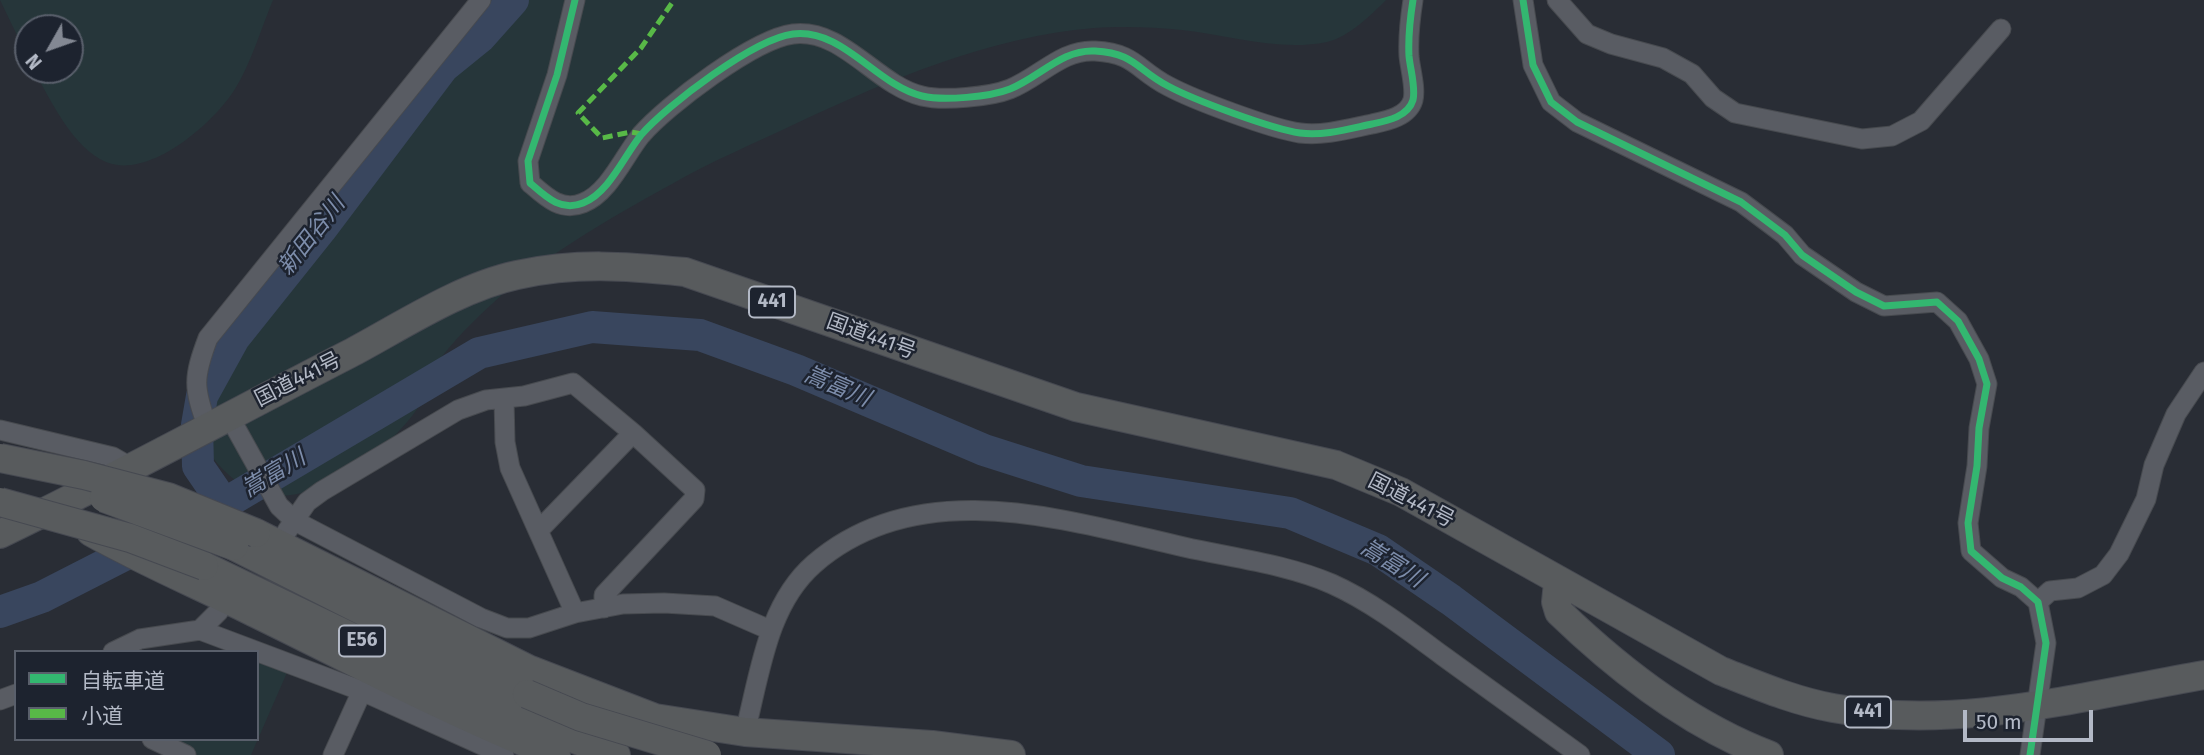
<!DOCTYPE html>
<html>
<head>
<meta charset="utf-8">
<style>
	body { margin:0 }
	#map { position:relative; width:2204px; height:755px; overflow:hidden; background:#292d35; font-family:"Fira Sans","Noto Sans JP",sans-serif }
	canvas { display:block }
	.legend { position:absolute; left:14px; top:650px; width:245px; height:91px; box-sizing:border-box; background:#1d232f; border:2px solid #595f6b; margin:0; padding:9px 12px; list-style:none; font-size:21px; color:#b3b9c6 }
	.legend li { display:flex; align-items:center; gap:14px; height:35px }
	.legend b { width:35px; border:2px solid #595f6b }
	.north { position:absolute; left:14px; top:14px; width:70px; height:70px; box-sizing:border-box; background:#1d232f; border:2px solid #595f6b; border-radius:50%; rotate:230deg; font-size:19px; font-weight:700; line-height:28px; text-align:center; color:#b3b9c6 }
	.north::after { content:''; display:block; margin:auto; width:24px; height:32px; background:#838893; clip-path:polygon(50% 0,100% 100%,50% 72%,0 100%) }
	.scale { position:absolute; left:1963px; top:710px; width:130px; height:32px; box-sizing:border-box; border:4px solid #b3b9c6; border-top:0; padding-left:9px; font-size:21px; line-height:24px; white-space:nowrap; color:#b3b9c6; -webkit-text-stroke:5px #1d232f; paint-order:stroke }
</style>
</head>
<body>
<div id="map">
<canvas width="2204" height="755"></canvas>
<ul class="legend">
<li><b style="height:9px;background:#33b770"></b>自転車道</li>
<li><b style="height:9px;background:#58b947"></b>小道</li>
</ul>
<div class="north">N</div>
<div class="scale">50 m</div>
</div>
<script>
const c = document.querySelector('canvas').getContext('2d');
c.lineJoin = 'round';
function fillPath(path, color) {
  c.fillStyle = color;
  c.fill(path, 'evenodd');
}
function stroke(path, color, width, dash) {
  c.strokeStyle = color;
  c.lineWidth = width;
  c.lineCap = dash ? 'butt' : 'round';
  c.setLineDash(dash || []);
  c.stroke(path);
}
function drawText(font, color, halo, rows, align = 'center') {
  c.font = font + ' "Fira Sans","Noto Sans JP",sans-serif';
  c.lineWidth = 5;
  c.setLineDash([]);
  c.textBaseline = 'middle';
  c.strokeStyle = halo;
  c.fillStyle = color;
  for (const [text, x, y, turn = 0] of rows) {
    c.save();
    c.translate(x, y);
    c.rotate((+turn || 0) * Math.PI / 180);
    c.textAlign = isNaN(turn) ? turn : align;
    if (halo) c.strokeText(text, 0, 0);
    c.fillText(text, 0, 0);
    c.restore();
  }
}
const green = new Path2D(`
	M0 0H273C261 29 251 63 235 89 214 123 149 180 106 162 73 148 50 100 34 70H70V28H28V58Z
	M494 0H1386C1371 15 1349 37 1327 42 1279 52 1229 35 1182 30 1154 27 1122 26 1094 28 989 37 891 79 797 123 755 143 712 161 672 184 619 213 551 252 506 291 482 313 460 333 440 359 429 375 427 396 415 412 379 461 288 530 230 476 193 442 188 413 194 365L379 128 457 47Z
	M257 654 289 668 251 755H186L152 739H257Z`);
const river = new Path2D(`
	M224 504 198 466 197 425 202 396 234 338 321 229 443 67 480 37 513 0
	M0 612 42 597 224 504 479 353 592 327 700 335 796 370 984 450 1081 481 1290 513 1378 550 1451 600 1659 755`);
const minor = new Path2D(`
	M575 0 557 75 528 161 530 183C546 197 561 212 583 203 609 193 624 156 641 135 667 105 754 39 793 34 843 28 876 85 922 96 943 101 990 97 1010 89 1040 77 1062 49 1095 51 1135 53 1137 70 1168 86 1194 100 1272 129 1300 133 1324 136 1348 129 1372 124 1386 121 1408 117 1413 100 1416 88 1410 68 1409 56 1408 37 1410 19 1413 0
	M1523 0 1533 65 1551 102 1577 122 1741 202 1785 235 1802 255 1856 292 1884 306 1937 302 1958 321 1979 359 1987 384 1979 428 1977 466 1968 523 1971 551 2002 578 2021 587 2038 602 2046 643 2030 755
	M1557 0 1587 34 1611 44 1663 58 1692 74 1713 98 1735 113 1862 139 1892 136 1921 121 2001 29
	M504 399 505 442 510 468 575 613
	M229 416 279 506 295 521 481 618 507 628H529L575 613 623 604 664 603 715 606 770 630
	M208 428C193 387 193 378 208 338L481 0
	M0 430 113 457 134 469
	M539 530 633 433 695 490 694 499 604 595V608
	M287 531 307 502 322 491 458 410 486 400 524 396 573 383 633 433
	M2038 602 2050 591 2078 588 2103 575 2119 554 2146 499 2154 465 2176 414 2204 372
	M200 630 219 611
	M113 652 140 639 200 630 362 691 504 755
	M0 700 16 694
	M745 732C760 674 767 605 814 564 919 473 1065 520 1184 547 1233 558 1286 564 1332 584 1372 602 1408 630 1443 656 1489 689 1535 722 1580 755
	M152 739 186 755
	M333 755 362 691`);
const highway = new Path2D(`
	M91 532C144 562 199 585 253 612 354 661 452 714 556 755
	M256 533 528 669 655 718 745 732 932 745 1011 755
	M0 534C118 477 232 414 349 354 400 327 460 287 517 275 577 262 625 266 685 272L1076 407 1336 465 1401 492 1721 671C1757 685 1794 701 1833 708 1956 731 2083 696 2204 675
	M234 546 527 694
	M204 566 520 718 616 755
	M1558 582 1556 602 1559 612C1619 670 1690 725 1769 755`);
const highwayBridge = new Path2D(`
	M0 458 84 475 168 497 256 533
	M104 498 234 546
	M0 502 130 538 204 566
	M527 694 581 717 707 755`);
const quiet = new Path2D(`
	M642 134 631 132 602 138 578 113 641 48 674 0`);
const cycleway = new Path2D(`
	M575 0 557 75 528 161 530 183C546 197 561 212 583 203 609 193 624 156 641 135 667 105 754 39 793 34 843 28 876 85 922 96 943 101 990 97 1010 89 1040 77 1062 49 1095 51 1135 53 1137 70 1168 86 1194 100 1272 129 1300 133 1324 136 1348 129 1372 124 1386 121 1408 117 1413 100 1416 88 1410 68 1409 56 1408 37 1410 19 1413 0
	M1523 0 1533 65 1551 102 1577 122 1741 202 1785 235 1802 255 1856 292 1884 306 1937 302 1958 321 1979 359 1987 384 1979 428 1977 466 1968 523 1971 551 2002 578 2021 587 2038 602 2046 643 2030 755`);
const shields = [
	[772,302,46],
	[362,641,46],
	[1868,712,46]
];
const shieldNames = [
	["441",772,302],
	["E56",362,641],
	["441",1868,712]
];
const streetNames = [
	["国道441号",871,337,20],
	["国道441号",298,380,-27],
	["国道441号",1411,501,27]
];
const waterNames = [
	["新田谷川",312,236,-52],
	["嵩富川",837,387,23],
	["嵩富川",274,474,-31],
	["嵩富川",1392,564,32]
];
fillPath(green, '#26363a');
stroke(river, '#39465e', 32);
stroke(minor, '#474a4f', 21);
stroke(highway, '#464951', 30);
stroke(minor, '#595c63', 19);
stroke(highway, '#585b5d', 28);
stroke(highwayBridge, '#464951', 30, []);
stroke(highwayBridge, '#585b5d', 28);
stroke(quiet, '#58b947', 5, [10, 5]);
stroke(cycleway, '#33b770', 7);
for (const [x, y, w] of shields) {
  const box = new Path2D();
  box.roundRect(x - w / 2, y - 15.5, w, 31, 5);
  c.fillStyle = '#1d232f';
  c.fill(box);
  stroke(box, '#b3b9c6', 2);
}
drawText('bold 19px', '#b3b9c6', null, shieldNames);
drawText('21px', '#b3b9c6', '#1d232f', streetNames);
drawText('italic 23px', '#7d8dab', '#1d232f', waterNames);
</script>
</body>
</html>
